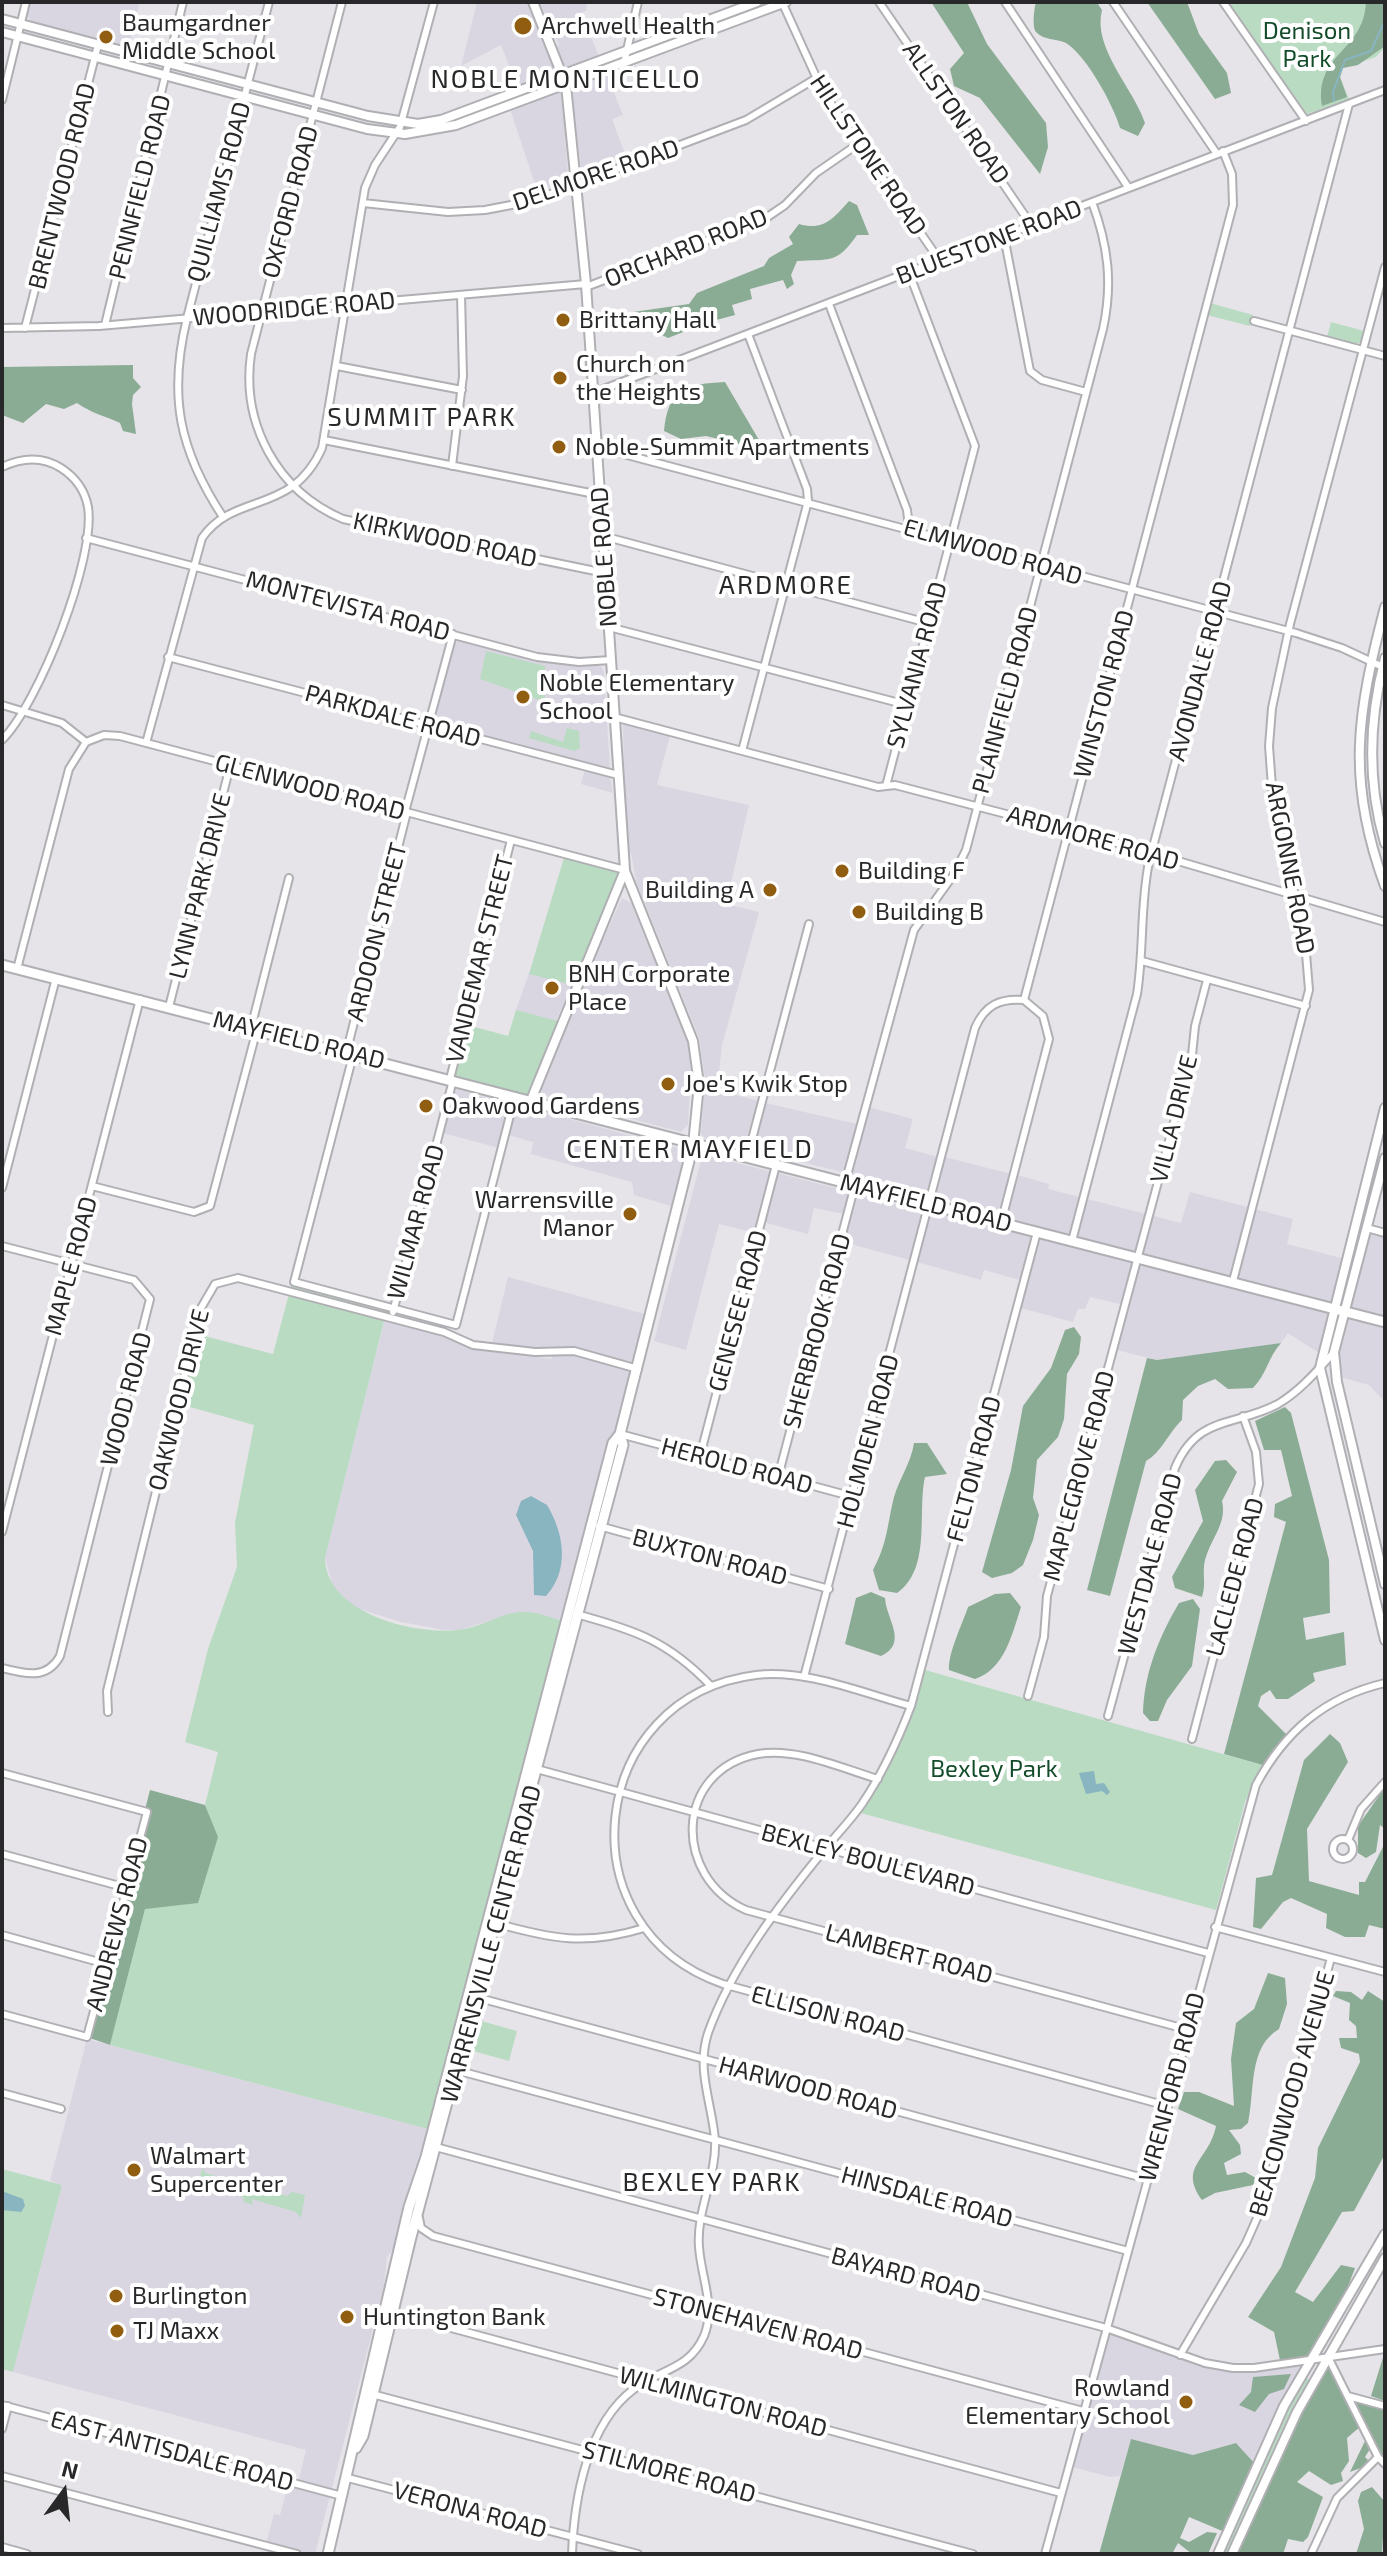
<!DOCTYPE html>
<html>
<head>
<meta charset="utf-8">
<style>
	body { margin:0 }
	#map { position:relative; width:1387px; height:2556px; overflow:hidden; background:#e6e4e9; font-family:"Exo 2",sans-serif }
	canvas { display:block }
	.frame { position:absolute; inset:0; border:4px solid #28282a; pointer-events:none }
	.north { position:absolute; left:24px; top:2452px; width:80px; height:80px; -webkit-text-stroke:6px #fff; paint-order:stroke; rotate:15deg; font-size:22px; font-weight:700; line-height:32px; text-align:center; color:#28282a }
	.north::after { content:''; display:block; margin:auto; width:28px; height:36px; background:#28282a; clip-path:polygon(50% 0,100% 100%,50% 72%,0 100%) }
</style>
</head>
<body>
<div id="map">
<canvas width="1387" height="2556"></canvas>
<div class="frame"></div>
<div class="north">N</div>
</div>
<script>
const c = document.querySelector('canvas').getContext('2d');
c.lineJoin = 'round';
function fillPath(path, color) {
  c.fillStyle = color;
  c.fill(path, 'evenodd');
}
function stroke(path, color, width, dash) {
  c.strokeStyle = color;
  c.lineWidth = width;
  c.lineCap = dash ? 'butt' : 'round';
  c.setLineDash(dash || []);
  c.stroke(path);
}
function drawText(font, color, halo, rows, align = 'center') {
  c.font = font + ' "Exo 2",sans-serif';
  c.lineWidth = 8;
  c.setLineDash([]);
  c.textBaseline = 'middle';
  c.strokeStyle = halo;
  c.fillStyle = color;
  for (const [text, x, y, turn = 0] of rows) {
    c.save();
    c.translate(x, y);
    c.rotate((+turn || 0) * Math.PI / 180);
    c.textAlign = isNaN(turn) ? turn : align;
    if (halo) c.strokeText(text, 0, 0);
    c.fillText(text, 0, 0);
    c.restore();
  }
}
const built = new Path2D(`
	M30 2H140L128 49 32 23 27 15Z
	M477 2H586L587 10 581 13 623 115 612 119 628 162 582 180 577 137 565 138 569 184 539 196 510 109 524 103 501 45 461 66ZM540 3 559 45 547 49 529 8Z
	M458 640 547 662 601 666 604 672 610 769 434 723 453 646Z
	M623 724 670 735 657 785 749 805 726 904 759 912 722 1045 717 1090 758 1101 743 1149 707 1140 701 1134 705 1079 699 1038 636 881 631 853 623 851 618 774 624 775Z
	M585 770 610 777 613 793 581 784Z
	M622 898 631 903 652 955 659 953 697 1063 691 1065 688 1125 681 1132 546 1096 540 1090 595 945 600 946Z
	M529 973 572 984 556 1021 516 1010Z
	M455 1089 508 1104 499 1148 443 1133Z
	M765 1103 857 1124 843 1172 754 1151Z
	M520 1106 682 1149 685 1156 671 1206 634 1195 632 1182 531 1154 533 1142 508 1135 515 1109Z
	M868 1107 913 1119 905 1148 938 1157 927 1192 921 1194 851 1175Z
	M709 1156 844 1190 849 1197 844 1214 814 1208 808 1234 759 1221 755 1233 719 1224 686 1350 654 1341 701 1160Z
	M945 1157 1011 1174 999 1212 938 1197 936 1190Z
	M1014 1174 1049 1184 1048 1189 1181 1223 1190 1192 1293 1219 1287 1244 1345 1259 1322 1355 1288 1333 1281 1343 1157 1360 1113 1349 1124 1305 1090 1297 1085 1309H1078L1073 1322 1017 1307 1024 1281 984 1270 981 1280 917 1262 932 1205 1001 1222Z
	M858 1195 924 1212 913 1261 843 1242Z
	M1367 1228 1385 1233V1402L1369 1385 1336 1376 1334 1366Z
	M508 1277 652 1316 620 1434 593 1501 562 1620 518 1612 460 1630H444L401 1622 353 1607 333 1587 325 1558 385 1318 448 1336 475 1348 552 1359 551 1350 491 1347Z
	M87 2039 428 2129 401 2212 396 2247 387 2257 384 2286 315 2554H280L282 2547 266 2543 274 2514 280 2515 288 2485 297 2487 306 2450 13 2372 62 2185 50 2181Z
	M1106 2328 1180 2355 1233 2368 1312 2359 1256 2465 1236 2443 1193 2455 1131 2439 1120 2476 1110 2477 1068 2466Z`);
const green = new Path2D(`
	M1227 2H1385V47L1376 57 1343 68 1340 77 1349 99 1307 114Z
	M1210 303 1253 315 1250 326 1207 315Z
	M1331 322 1364 331 1361 342 1355 344 1327 337Z
	M486 651 545 666V702L480 679Z
	M567 728 579 731 580 748 574 751 529 738 531 731 563 742Z
	M566 851 625 866 577 986 529 974Z
	M516 1010 562 1022 531 1100 450 1079 464 1024 508 1036Z
	M293 1279 394 1308 391 1318 385 1317 325 1558C326 1613 413 1635 458 1630 479 1628 497 1615 518 1612 534 1610 551 1618 567 1622L432 2130 110 2045 145 1909 217 1837 205 1805 218 1752 185 1742 208 1649 237 1567 235 1523 254 1425 176 1403 193 1333 273 1354Z
	M925 1670 1262 1765 1245 1802 1216 1910 861 1813C893 1770 910 1721 925 1670Z
	M474 2019 517 2031 509 2061 466 2049Z
	M203 2168 205 2173 245 2184 249 2181 258 2183 256 2187 287 2196 292 2192 305 2195 301 2218 296 2212 252 2199 253 2205 244 2202 243 2197 202 2186 199 2190 197 2185Z
	M2 2169 62 2185 13 2372 2 2369Z
	M1304 2377 1311 2380 1276 2447 1229 2554H1221L1263 2456Z`);
const forest = new Path2D(`
	M931 2H967L987 44 1046 123 1048 147 1040 174 980 98 954 86 950 69 964 53Z
	M1036 2 1098 4 1102 10C1092 48 1134 89 1145 123L1138 136 1120 128C1114 106 1086 55 1066 43 1056 38 1044 41 1036 32 1032 27 1034 9 1036 2Z
	M1147 2H1187L1199 34 1227 73 1231 93 1215 99Z
	M1366 2H1385V46L1358 65 1343 68 1340 77 1347 97 1322 106C1314 53 1364 52 1366 2Z
	M849 201 857 205 869 235H857C837 264 830 259 797 261L791 275 794 284 787 289 783 280 750 289 752 299 732 305 735 315 694 326 692 322 686 323V331L668 338 658 333 651 315 637 317 633 312 689 304 697 293 764 266 769 258 793 244 789 237 799 224C823 231 833 219 849 201Z
	M133 365V378L141 387 133 395 132 404 136 434 123 431 120 423C105 416 91 413 77 403L64 409 46 404 23 423 2 415V367Z
	M725 382 759 440 744 445 706 436 681 439 664 431C668 388 686 384 725 382Z
	M1074 1327 1081 1337 1079 1354 1067 1374 1064 1419 1058 1437 1037 1460 1033 1498 1039 1515 1033 1540 1023 1565 1012 1573 992 1578 982 1572 1011 1470 1023 1406 1051 1368 1065 1330Z
	M1281 1343C1268 1357 1267 1374 1253 1388L1228 1389 1215 1379 1198 1386 1183 1400 1182 1420C1169 1432 1161 1453 1146 1461L1110 1596 1087 1590 1147 1358 1157 1360Z
	M1285 1407 1291 1413 1329 1560 1330 1613 1303 1618 1306 1640 1344 1632 1346 1665 1313 1673 1315 1681 1288 1699H1276L1270 1690 1261 1696 1258 1706 1289 1737 1266 1766 1224 1754 1286 1522 1274 1517 1275 1504 1292 1496 1281 1450H1264L1255 1421Z
	M914 1443H927L947 1474 925 1477C917 1512 932 1569 897 1593L879 1590 873 1570C888 1542 887 1525 894 1497 900 1477 911 1463 914 1443Z
	M1226 1460 1237 1472 1222 1501C1228 1525 1207 1542 1204 1566 1203 1579 1206 1583 1202 1597L1175 1588 1172 1577 1203 1521 1195 1490 1215 1461Z
	M871 1592 885 1598C886 1619 909 1643 881 1656L845 1644 856 1598Z
	M1010 1593 1021 1607C1012 1634 1005 1669 975 1679L949 1670C948 1653 962 1625 968 1607L995 1594Z
	M1193 1599 1200 1609 1192 1666 1167 1700 1158 1721H1150L1143 1713C1144 1673 1159 1637 1179 1603Z
	M1330 1734 1340 1743 1348 1762 1307 1829 1309 1881 1359 1895V1882H1365L1385 1843V1929L1369 1925 1365 1937H1345L1326 1928 1327 1914 1291 1898 1283 1902 1261 1929 1253 1927 1256 1878 1272 1875 1304 1760Z
	M150 1790 205 1805 218 1837 198 1903 145 1909 110 2045 87 2037Z
	M1383 1790 1385 1829 1380 1825 1376 1852 1366 1858 1358 1853V1826Z
	M1268 1973 1285 1978 1287 2004 1279 2029C1248 2047 1255 2091 1248 2123L1241 2129 1229 2130 1240 2145 1241 2154 1224 2163 1227 2175 1245 2172 1256 2178 1253 2185 1215 2193 1202 2200C1178 2166 1209 2161 1216 2126L1178 2109 1184 2092H1199L1234 2106 1231 2059 1236 2023 1254 2009Z
	M1336 1991 1351 1992 1362 2000 1368 1991 1385 2002V2154L1354 2211 1342 2212 1295 2292 1313 2302 1341 2265 1355 2268 1337 2315 1312 2359 1281 2365 1274 2332 1248 2317 1281 2267 1315 2178 1318 2148 1360 2062 1359 2054 1341 2048 1339 2038H1357L1356 2026 1349 2020 1350 2003 1333 1996Z
	M1385 2351V2401L1371 2396Z
	M1328 2357 1348 2396 1385 2406V2464L1361 2426 1347 2438 1349 2461 1341 2473 1343 2481 1331 2485 1309 2471 1297 2482 1323 2497 1308 2537 1303 2542 1288 2539 1283 2554H1232Z
	M1291 2374 1284 2389 1269 2394 1255 2412 1239 2405 1251 2392 1253 2377Z
	M1131 2439 1193 2455 1236 2443 1256 2465 1227 2533 1189 2517 1180 2538 1189 2542 1207 2532 1217 2533 1208 2554H1192L1178 2543 1172 2554H1099Z
	M1365 2441 1370 2449 1365 2457 1368 2460 1366 2466 1350 2472Z
	M1372 2487 1385 2502 1382 2554H1356L1364 2529 1358 2501 1361 2492Z`);
const water = new Path2D(`
	M531 1496 547 1505C564 1533 570 1570 546 1596L534 1595 533 1551 516 1515 521 1501Z
	M1094 1771 1096 1784 1104 1783 1110 1792 1107 1795 1102 1791 1086 1794 1079 1773Z
	M2 2191 23 2199 25 2206 21 2212 2 2210Z`);
const stream = new Path2D(`
	M1334 101 1333 92 1345 60 1371 51 1385 20`);
const street = new Path2D(`
	M342 2 251 354C241 424 277 491 343 519L605 573
	M782 2 823 92 940 261
	M879 2 1032 226
	M1005 2 1128 187
	M1113 2 1217 154
	M1223 2 1306 121
	M624 63 638 2
	M2 100 26 2
	M363 203 448 212 485 210 532 201 746 120 815 79
	M1004 236 1030 371 1042 380 1086 392
	M586 287 766 218 785 205 816 173 858 144
	M829 304 907 510 909 527
	M1254 321 1385 356
	M105 325 183 2
	M2 328 99 326 586 284
	M25 328 98 45
	M337 366 462 390
	M593 393 1385 90
	M324 440 600 495
	M597 447 1296 633 1342 648 1385 668
	M452 466 463 376 461 295
	M2 467C21 458 42 456 61 468 75 477 85 491 88 507 96 558 39 703 2 740
	M223 517C179 450 168 396 187 318L269 2
	M603 536 928 623
	M86 538 537 657 579 662 611 660
	M609 627 907 705
	M168 657 618 775
	M2 705 62 723 86 742 104 735 120 736 625 870
	M614 717 878 787 895 785 1117 843 1385 922
	M146 743 202 538C235 491 292 516 322 448L365 188 375 165 400 127 434 2
	M742 751 808 501 807 489 748 334
	M886 786 975 446 909 273
	M405 812 453 634
	M407 812 349 1042 351 1063 294 1282 456 1325 515 1096
	M1142 961 1306 1006
	M17 969 69 769 86 742
	M169 1007 230 766
	M251 1028 289 878
	M450 1079 511 840
	M747 1158 809 924
	M845 1183 914 930 954 874 966 850 1103 329C1113 283 1108 245 1092 202
	M92 1186 194 1212 210 1206 257 1029
	M2 1188 56 978
	M1001 1223 1049 1039 1043 1016 1024 1000
	M1367 1228 1385 1233
	M1072 1241 1137 994C1144 950 1140 905 1149 862L1349 104
	M2 1246 134 1280 150 1299 60 1656C47 1680 25 1674 2 1668
	M1233 1281 1309 990 1304 929 1274 814 1269 746 1272 708 1290 624 1385 267
	M393 1312 453 1080
	M620 1434 854 1497
	M700 1456 776 1165
	M778 1477 855 1185
	M599 1526 829 1589
	M2 1532 140 999
	M576 1614C635 1630 668 1641 711 1686
	M804 1677 975 1028C985 1005 1000 998 1024 1000L1233 205 1232 174 1223 151
	M1028 1696 1044 1637 1047 1596 1192 1055 1195 1026 1207 980
	M911 1706C862 1693 807 1669 756 1675 587 1696 561 1928 723 1984L1167 2106
	M108 1712 107 1691 201 1308 215 1284 238 1278 444 1332 473 1345 535 1352 574 1351 638 1369
	M1108 1716 1175 1468C1198 1414 1235 1427 1278 1404 1300 1391 1317 1371 1334 1352
	M1192 1739 1259 1484 1256 1452 1243 1416
	M533 1768 1208 1953
	M2 1773 147 1812 87 2037 2 2014
	M878 1779C841 1768 796 1747 758 1754 674 1770 672 1877 746 1910L1189 2030
	M1333 1849a10 10 0 1 1 20 0a10 10 0 1 1-20 0Z
	M1348 1840 1361 1809 1385 1782
	M2 1854 127 1888
	M495 1923C552 1939 586 1946 644 1928
	M1215 1927 1385 1972
	M2 1935 106 1964
	M472 1996 1147 2179
	M452 2069 1128 2251
	M2 2093 61 2109
	M432 2146 1106 2328 1205 2363 1233 2368H1254L1385 2349
	M419 2218 421 2228 433 2236 1083 2411
	M392 2312 1061 2493
	M1180 2355 1246 2243 1261 2209 1331 1958
	M1328 2357 1378 2457 1385 2464
	M372 2394 973 2554
	M1348 2396 1385 2406
	M2 2405 342 2496
	M2 2429 8 2406
	M2 2476 297 2554
	M348 2478 638 2554
	M2 2547 27 2554
	M572 2554C574 2499 587 2424 634 2389 660 2369 689 2370 704 2336 716 2307 701 2277 699 2247 696 2210 717 2176 715 2140 712 2103 696 2070 708 2033 732 1966 779 1905 824 1850 837 1834 851 1820 862 1804 883 1773 898 1740 911 1706L1037 1232
	M1045 2554 1256 1785C1285 1731 1325 1697 1385 1683
	M1311 2554 1337 2498 1378 2457`);
const secondary = new Path2D(`
	M2 19 368 116 418 124 441 120 757 2
	M2 32 367 129 405 134 456 125 786 2
	M1385 607C1357 714 1346 780 1385 886
	M1385 658C1369 719 1367 782 1385 843
	M625 871 693 1041 699 1084 693 1145
	M531 1100 625 870 586 284 566 85 533 2
	M1385 1108 1320 1368 1385 1640
	M1385 1158 1334 1352 1337 1382 1385 1584
	M1218 2554 1284 2406 1385 2234
	M1232 2554 1297 2412 1385 2258`);
const primary = new Path2D(`
	M2 965 1385 1322
	M356 2448 363 2436 411 2237 623 1445 620 1434
	M328 2554 409 2207 426 2157 613 1443 620 1434 693 1145`);
const markers = [
	[523,26,10,"#915d10"],
	[106,37,8,"#915d10"],
	[563,320,8,"#915d10"],
	[560,378,8,"#915d10"],
	[559,447,8,"#915d10"],
	[523,697,8,"#915d10"],
	[842,871,8,"#915d10"],
	[770,890,8,"#915d10"],
	[859,912,8,"#915d10"],
	[552,988,8,"#915d10"],
	[668,1084,8,"#915d10"],
	[426,1106,8,"#915d10"],
	[630,1214,8,"#915d10"],
	[134,2170,8,"#915d10"],
	[116,2296,8,"#915d10"],
	[347,2317,8,"#915d10"],
	[117,2331,8,"#915d10"],
	[1186,2402,8,"#915d10"]
];
const poiNames = [
	["Baumgardner",122,23],
	["Middle School",122,51],
	["Archwell Health",541,26],
	["Brittany Hall",579,320],
	["Church on",576,364],
	["the Heights",576,392],
	["Noble-Summit Apartments",575,447],
	["Noble Elementary",539,683],
	["School",539,711],
	["Building F",858,871],
	["Building A",754,890,"right"],
	["Building B",875,912],
	["BNH Corporate",568,974],
	["Place",568,1002],
	["Joe's Kwik Stop",684,1084],
	["Oakwood Gardens",442,1106],
	["Warrensville",614,1200,"right"],
	["Manor",614,1228,"right"],
	["Walmart",150,2156],
	["Supercenter",150,2184],
	["Burlington",132,2296],
	["Huntington Bank",363,2317],
	["TJ Maxx",133,2331],
	["Rowland",1170,2388,"right"],
	["Elementary School",1170,2416,"right"]
];
const parkNames = [
	["Denison",1307,31],
	["Park",1307,59],
	["Bexley Park",994,1769]
];
const streetNames = [
	["ALLSTON ROAD",956,113,55],
	["HILLSTONE ROAD",868,155,56],
	["DELMORE ROAD",596,175,-19],
	["BRENTWOOD ROAD",62,186,-76],
	["PENNFIELD ROAD",140,187,-76],
	["QUILLIAMS ROAD",219,192,-75],
	["OXFORD ROAD",290,202,-75],
	["BLUESTONE ROAD",989,242,-21],
	["ORCHARD ROAD",686,248,-22],
	["WOODRIDGE ROAD",294,309,-5],
	["KIRKWOOD ROAD",445,540,12],
	["ELMWOOD ROAD",993,552,16],
	["NOBLE ROAD",604,557,-94],
	["MONTEVISTA ROAD",348,606,15],
	["SYLVANIA ROAD",917,665,-75],
	["AVONDALE ROAD",1200,671,-75],
	["WINSTON ROAD",1104,694,-75],
	["PLAINFIELD ROAD",1005,700,-75],
	["PARKDALE ROAD",393,716,15],
	["GLENWOOD ROAD",310,787,15],
	["ARDMORE ROAD",1093,838,16],
	["ARGONNE ROAD",1290,868,79],
	["LYNN PARK DRIVE",200,886,-76],
	["ARDOON STREET",377,932,-76],
	["VANDEMAR STREET",480,959,-76],
	["MAYFIELD ROAD",299,1040,14],
	["VILLA DRIVE",1174,1119,-76],
	["MAYFIELD ROAD",926,1203,14],
	["WILMAR ROAD",416,1222,-75],
	["MAPLE ROAD",71,1266,-75],
	["GENESEE ROAD",738,1311,-75],
	["SHERBROOK ROAD",817,1331,-75],
	["WOOD ROAD",126,1399,-75],
	["OAKWOOD DRIVE",179,1400,-76],
	["HOLMDEN ROAD",868,1441,-75],
	["HEROLD ROAD",737,1466,15],
	["FELTON ROAD",974,1469,-75],
	["MAPLEGROVE ROAD",1079,1476,-75],
	["BUXTON ROAD",710,1557,15],
	["WESTDALE ROAD",1150,1564,-75],
	["LACLEDE ROAD",1235,1577,-75],
	["BEXLEY BOULEVARD",868,1860,15],
	["ANDREWS ROAD",117,1924,-75],
	["WARRENSVILLE CENTER ROAD",491,1944,-75],
	["LAMBERT ROAD",909,1954,15],
	["ELLISON ROAD",828,2014,15],
	["WRENFORD ROAD",1172,2087,-75],
	["HARWOOD ROAD",808,2088,15],
	["BEACONWOOD AVENUE",1292,2094,-74],
	["HINSDALE ROAD",927,2197,15],
	["BAYARD ROAD",906,2275,15],
	["STONEHAVEN ROAD",758,2324,15],
	["WILMINGTON ROAD",723,2402,15],
	["EAST ANTISDALE ROAD",172,2451,15],
	["STILMORE ROAD",669,2472,15],
	["VERONA ROAD",470,2510,15]
];
const neighbourhoodNames = [
	["NOBLE MONTICELLO",566,79],
	["SUMMIT PARK",422,417],
	["ARDMORE",786,585],
	["CENTER MAYFIELD",690,1149],
	["BEXLEY PARK",712,2182]
];
fillPath(built, '#d9d6e2');
fillPath(green, '#b8dbc2');
fillPath(forest, '#8bac94');
fillPath(water, '#88b5c0');
stroke(stream, '#88b5c0', 2);
stroke(street, '#b0afb3', 10);
stroke(secondary, '#b0afb3', 12);
stroke(primary, '#b0afb3', 13);
stroke(street, '#fff', 6);
stroke(secondary, '#fff', 8);
stroke(primary, '#fff', 9);
for (const [x, y, r, color] of markers) {
  const dot = new Path2D();
  dot.arc(x, y, r, 0, 2 * Math.PI);
  c.fillStyle = color;
  c.fill(dot);
  stroke(dot, '#fff', 3);
}
drawText('24px', '#28282a', '#fff', poiNames, 'left');
drawText('24px', '#144c2b', '#fff', parkNames);
drawText('24px', '#28282a', '#fff', streetNames);
c.letterSpacing = '2px';
drawText('26px', '#28282a', '#fff', neighbourhoodNames);
c.letterSpacing = '0px';
</script>
</body>
</html>
